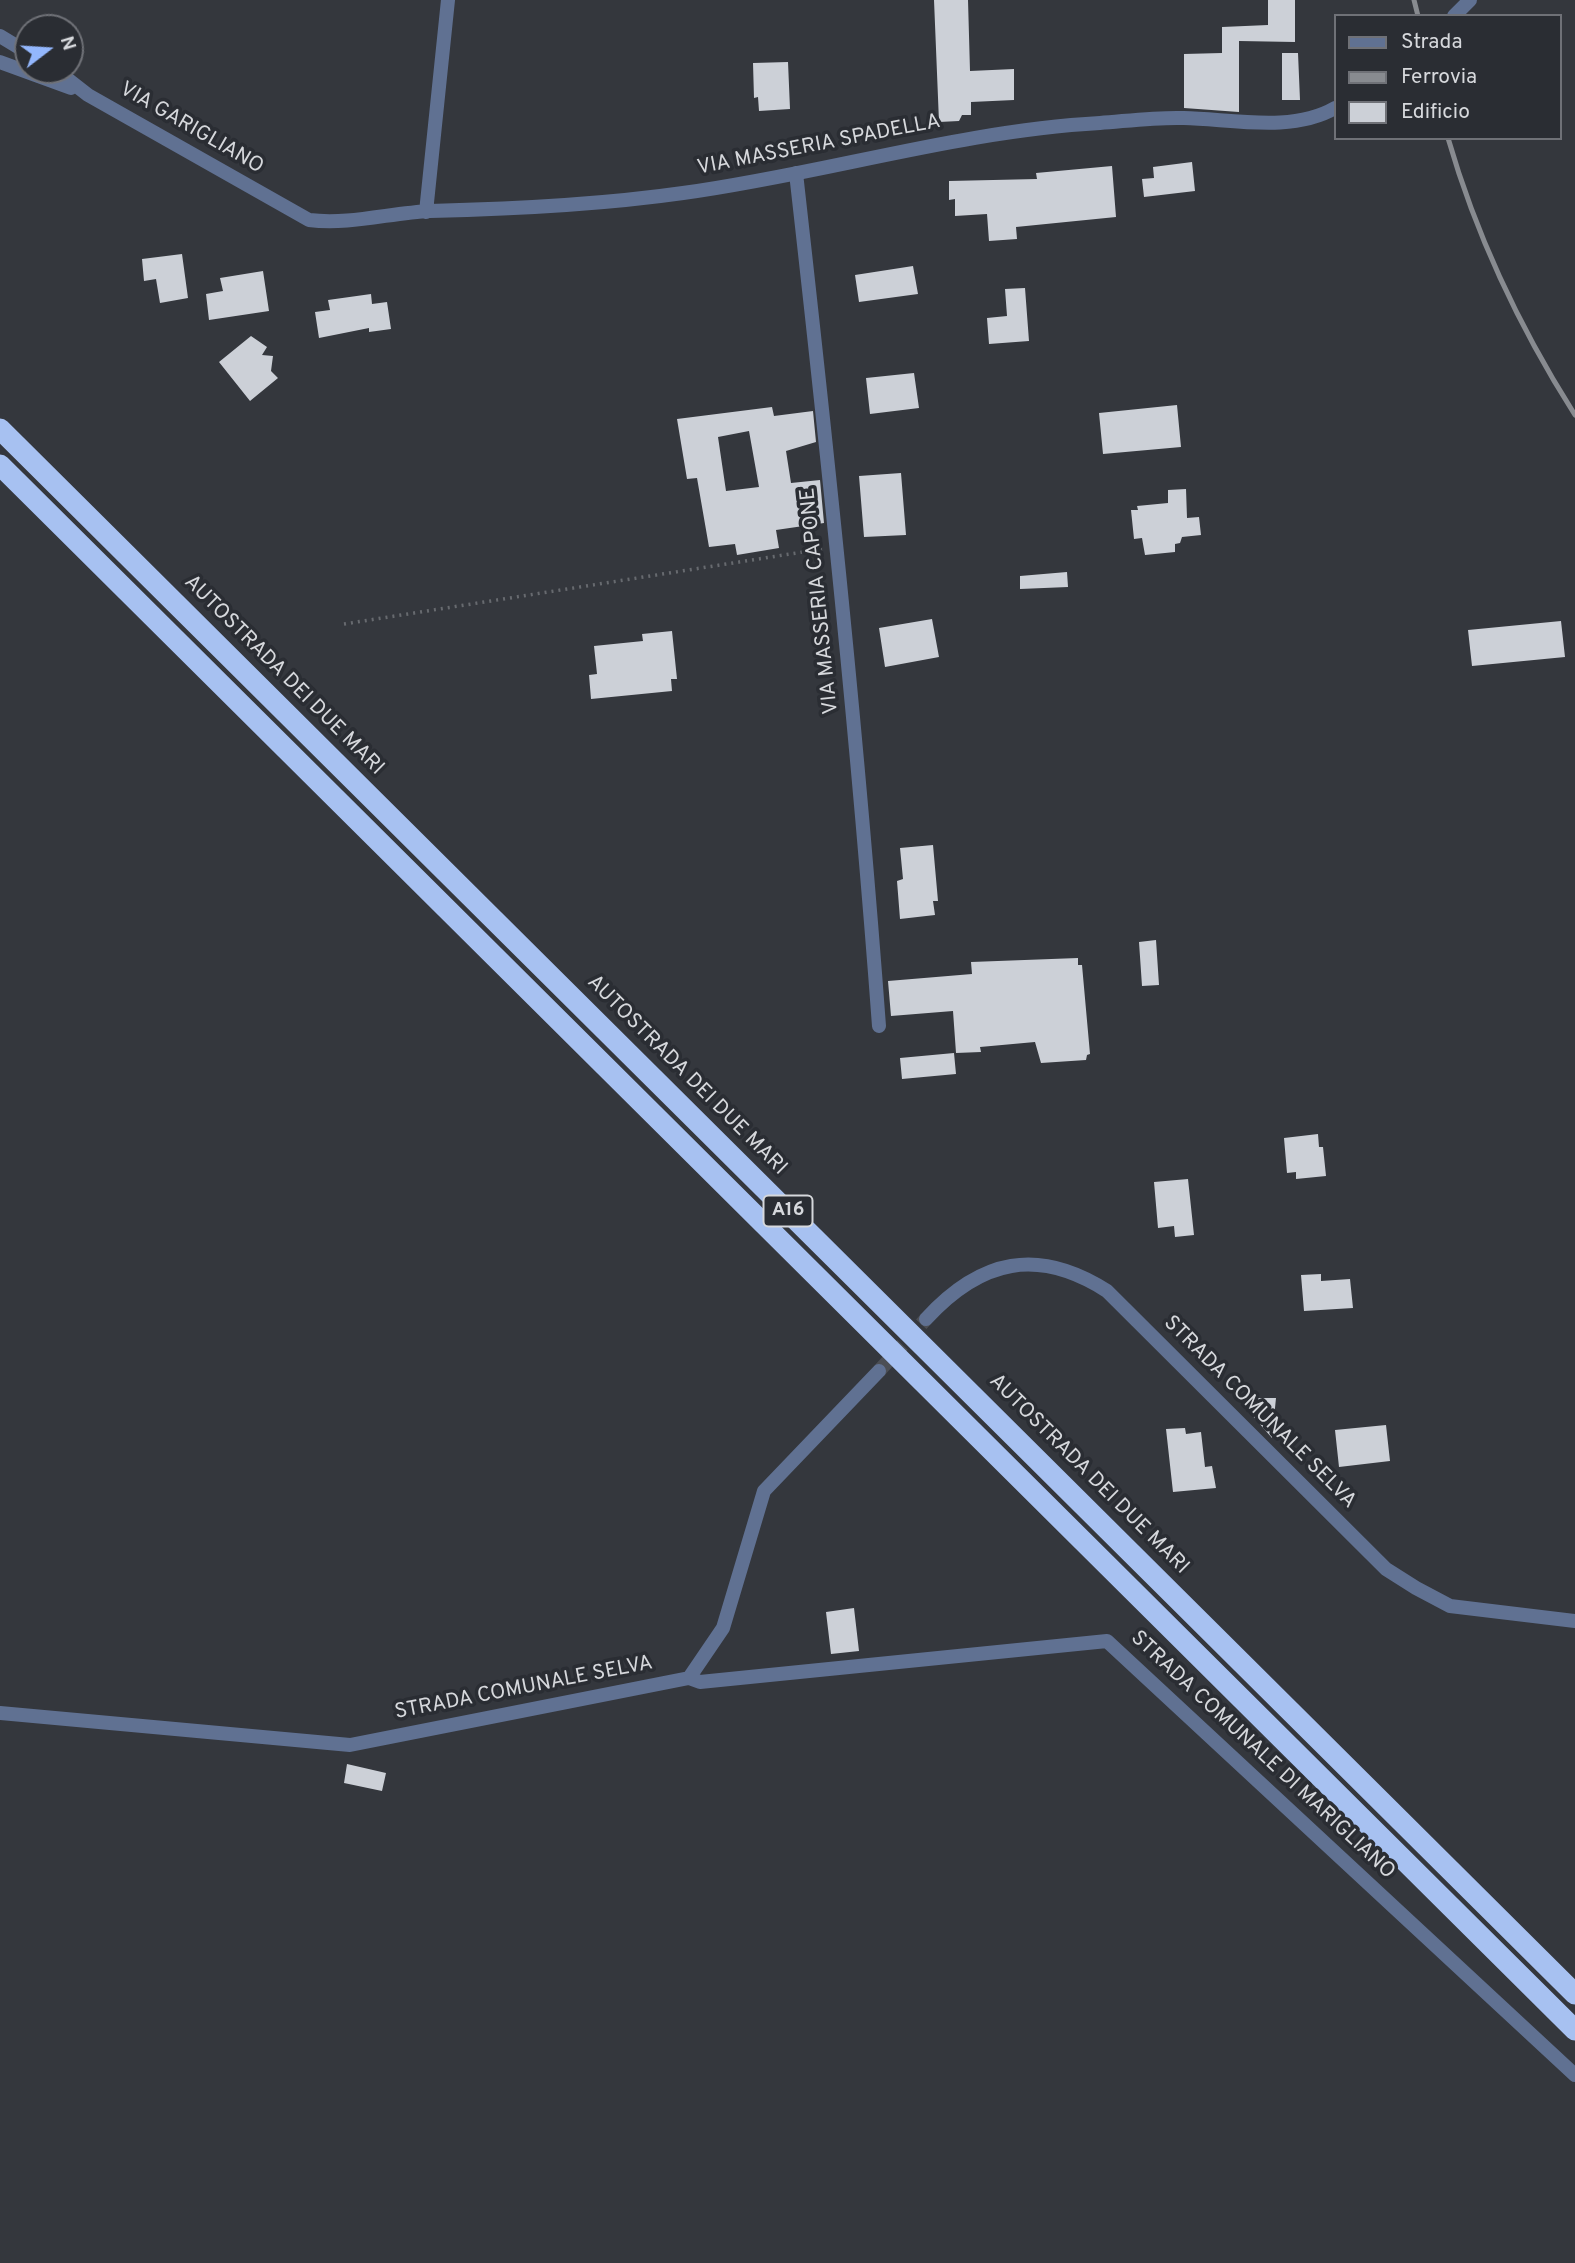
<!DOCTYPE html>
<html>
<head>
<meta charset="utf-8">
<style>
	body { margin:0 }
	#map { position:relative; width:1575px; height:2263px; overflow:hidden; background:#34373d; font-family:Overpass,sans-serif }
	canvas { display:block }
	.legend { position:absolute; left:1334px; top:14px; width:228px; height:126px; box-sizing:border-box; background:#2a2d33; border:2px solid #6f7177; margin:0; padding:9px 12px; list-style:none; font-size:21px; color:#d6d8dc }
	.legend li { display:flex; align-items:center; gap:14px; height:35px }
	.legend b { width:35px; border:2px solid #6f7177 }
	.north { position:absolute; left:14px; top:14px; width:70px; height:70px; box-sizing:border-box; background:#2a2d33; border:2px solid #6f7177; border-radius:50%; rotate:73deg; font-size:19px; font-weight:700; line-height:28px; text-align:center; color:#d6d8dc }
	.north::after { content:''; display:block; margin:auto; width:24px; height:32px; background:#93b7fd; clip-path:polygon(50% 0,100% 100%,50% 72%,0 100%) }
</style>
</head>
<body>
<div id="map">
<canvas width="1575" height="2263"></canvas>
<ul class="legend">
<li><b style="height:9px;background:#607192"></b>Strada</li>
<li><b style="height:9px;background:#888b90"></b>Ferrovia</li>
<li><b style="height:19px;background:#ccd0d7"></b>Edificio</li>
</ul>
<div class="north">N</div>
</div>
<script>
const c = document.querySelector('canvas').getContext('2d');
c.lineJoin = 'round';
function fillPath(path, color) {
  c.fillStyle = color;
  c.fill(path, 'evenodd');
}
function stroke(path, color, width, dash) {
  c.strokeStyle = color;
  c.lineWidth = width;
  c.lineCap = dash ? 'butt' : 'round';
  c.setLineDash(dash || []);
  c.stroke(path);
}
function drawText(font, color, halo, rows, align = 'center') {
  c.font = font + ' Overpass,sans-serif';
  c.lineWidth = 7;
  c.setLineDash([]);
  c.textBaseline = 'middle';
  c.strokeStyle = halo;
  c.fillStyle = color;
  for (const [text, x, y, turn = 0] of rows) {
    c.save();
    c.translate(x, y);
    c.rotate((+turn || 0) * Math.PI / 180);
    c.textAlign = isNaN(turn) ? turn : align;
    if (halo) c.strokeText(text, 0, 0);
    c.fillText(text, 0, 0);
    c.restore();
  }
}
const building = new Path2D(`
	M934 0H968L970 71 1014 69V100L971 102V115H962L959 121 939 122Z
	M1268 0H1295V42L1239 41V112L1184 108V54L1222 53V27L1268 25Z
	M1282 53H1298L1300 100H1282Z
	M788 62 790 109 759 111 758 97 754 98 753 63Z
	M1192 162 1195 191 1144 197 1142 179 1154 178 1153 167Z
	M1112 166 1116 217 1016 227 1017 239 989 241 987 214 955 216V199L949 200V181L1037 179 1036 173Z
	M182 254 188 298 160 303 156 279 144 281 142 259Z
	M913 266 918 294 859 302 855 275Z
	M263 271 269 311 209 320 206 294 223 291 220 278Z
	M1025 288 1029 341 989 344 987 318 1007 316 1005 289Z
	M371 294 372 304 387 302 391 329 369 332V328L319 338 315 312 330 310 328 300Z
	M251 336 267 347 262 355 273 356 271 371 278 378 250 401 219 362Z
	M914 373 919 408 870 414 866 378Z
	M1177 405 1181 447 1103 454 1099 413Z
	M772 407 774 416 813 411 816 442 786 451 791 483 820 480 824 523 776 530 779 548 737 555 735 544 709 547 697 478 687 479 677 419ZM749 431 759 487 726 491 718 437Z
	M901 473 906 535 864 537 859 476Z
	M1186 489 1187 518 1199 517 1201 535 1182 537 1180 543 1175 544V552L1145 555 1142 538 1134 539 1131 510H1138L1137 506 1168 503V490Z
	M1067 572 1068 587 1020 589V576Z
	M932 619 939 657 885 667 879 628Z
	M1561 621 1565 657 1472 666 1468 630Z
	M672 631 677 679H671L672 691 591 699 589 675 597 674 594 646 643 641 642 634Z
	M933 845 938 901H933L935 915 900 919 897 881 903 879 900 848Z
	M1156 940 1159 985 1142 986 1139 942Z
	M1078 958V965H1082L1090 1054 1087 1055 1086 1060 1041 1063 1035 1042 980 1047 981 1052 956 1053 953 1011 891 1016 888 981 972 974 971 962Z
	M954 1053 956 1074 902 1079 900 1058Z
	M1318 1134 1319 1147H1323L1326 1176 1296 1179V1172L1287 1173 1284 1138Z
	M1188 1179 1194 1235 1175 1237 1174 1226 1158 1228 1154 1182Z
	M1321 1274V1281L1350 1279 1353 1308 1304 1311 1301 1275Z
	M1253 1398H1276L1272 1438 1252 1415Z
	M1386 1425 1390 1461 1339 1467 1335 1430Z
	M1185 1428 1186 1434 1201 1432 1205 1467 1212 1466 1216 1488 1173 1492 1166 1429Z
	M854 1608 859 1651 831 1654 826 1612Z
	M347 1764 386 1773 382 1791 344 1783Z`);
const streetTunnel = new Path2D(`
	M879 1371 926 1319`);
const path = new Path2D(`
	M344 624 822 549`);
const street = new Path2D(`
	M1454 16 1470 0
	M0 36 28 53
	M0 62 71 88
	M56 70 88 95 309 220C349 225 390 213 430 211 515 209 599 205 683 193 823 174 958 131 1100 123 1127 121 1156 117 1184 118 1231 119 1292 133 1335 108
	M796 173C828 457 858 741 879 1026
	M426 212 448 0
	M926 1319C981 1259 1038 1247 1107 1291L1386 1569 1416 1588 1450 1606 1575 1621
	M689 1678 700 1682 1107 1641 1575 2075
	M0 1713 350 1745 689 1678 723 1628 764 1491 879 1371`);
const highway = new Path2D(`
	M0 429 1575 1994
	M0 465 1575 2030`);
const rail = new Path2D(`
	M1414 0 1418 16
	M1448 138C1476 235 1521 330 1575 415`);
const shields = [
	[788,1211,49]
];
const shieldNames = [
	["A16",788,1211]
];
const streetNames = [
	["VIA GARIGLIANO",191,129,30],
	["VIA MASSERIA SPADELLA",819,146,-11],
	["VIA MASSERIA CAPONE",821,601,-96],
	["AUTOSTRADA DEI DUE MARI",283,676,45],
	["AUTOSTRADA DEI DUE MARI",686,1076,45],
	["STRADA COMUNALE SELVA",1259,1413,45],
	["AUTOSTRADA DEI DUE MARI",1088,1475,45],
	["STRADA COMUNALE SELVA",524,1689,-11],
	["STRADA COMUNALE DI MARIGLIANO",1262,1756,43]
];
fillPath(building, '#ccd0d7');
stroke(streetTunnel, '#4c4f55', 14, [14, 7]);
stroke(path, '#676a6f', 3.5, [2, 5]);
stroke(street, '#607192', 14);
stroke(highway, '#a7c1f1', 21);
stroke(rail, '#888b90', 5);
for (const [x, y, w] of shields) {
  const box = new Path2D();
  box.roundRect(x - w / 2, y - 15.5, w, 31, 5);
  c.fillStyle = '#2a2d33';
  c.fill(box);
  stroke(box, '#d6d8dc', 2);
}
drawText('bold 19px', '#d6d8dc', null, shieldNames);
drawText('21px', '#d6d8dc', '#2a2d33', streetNames);
</script>
</body>
</html>
